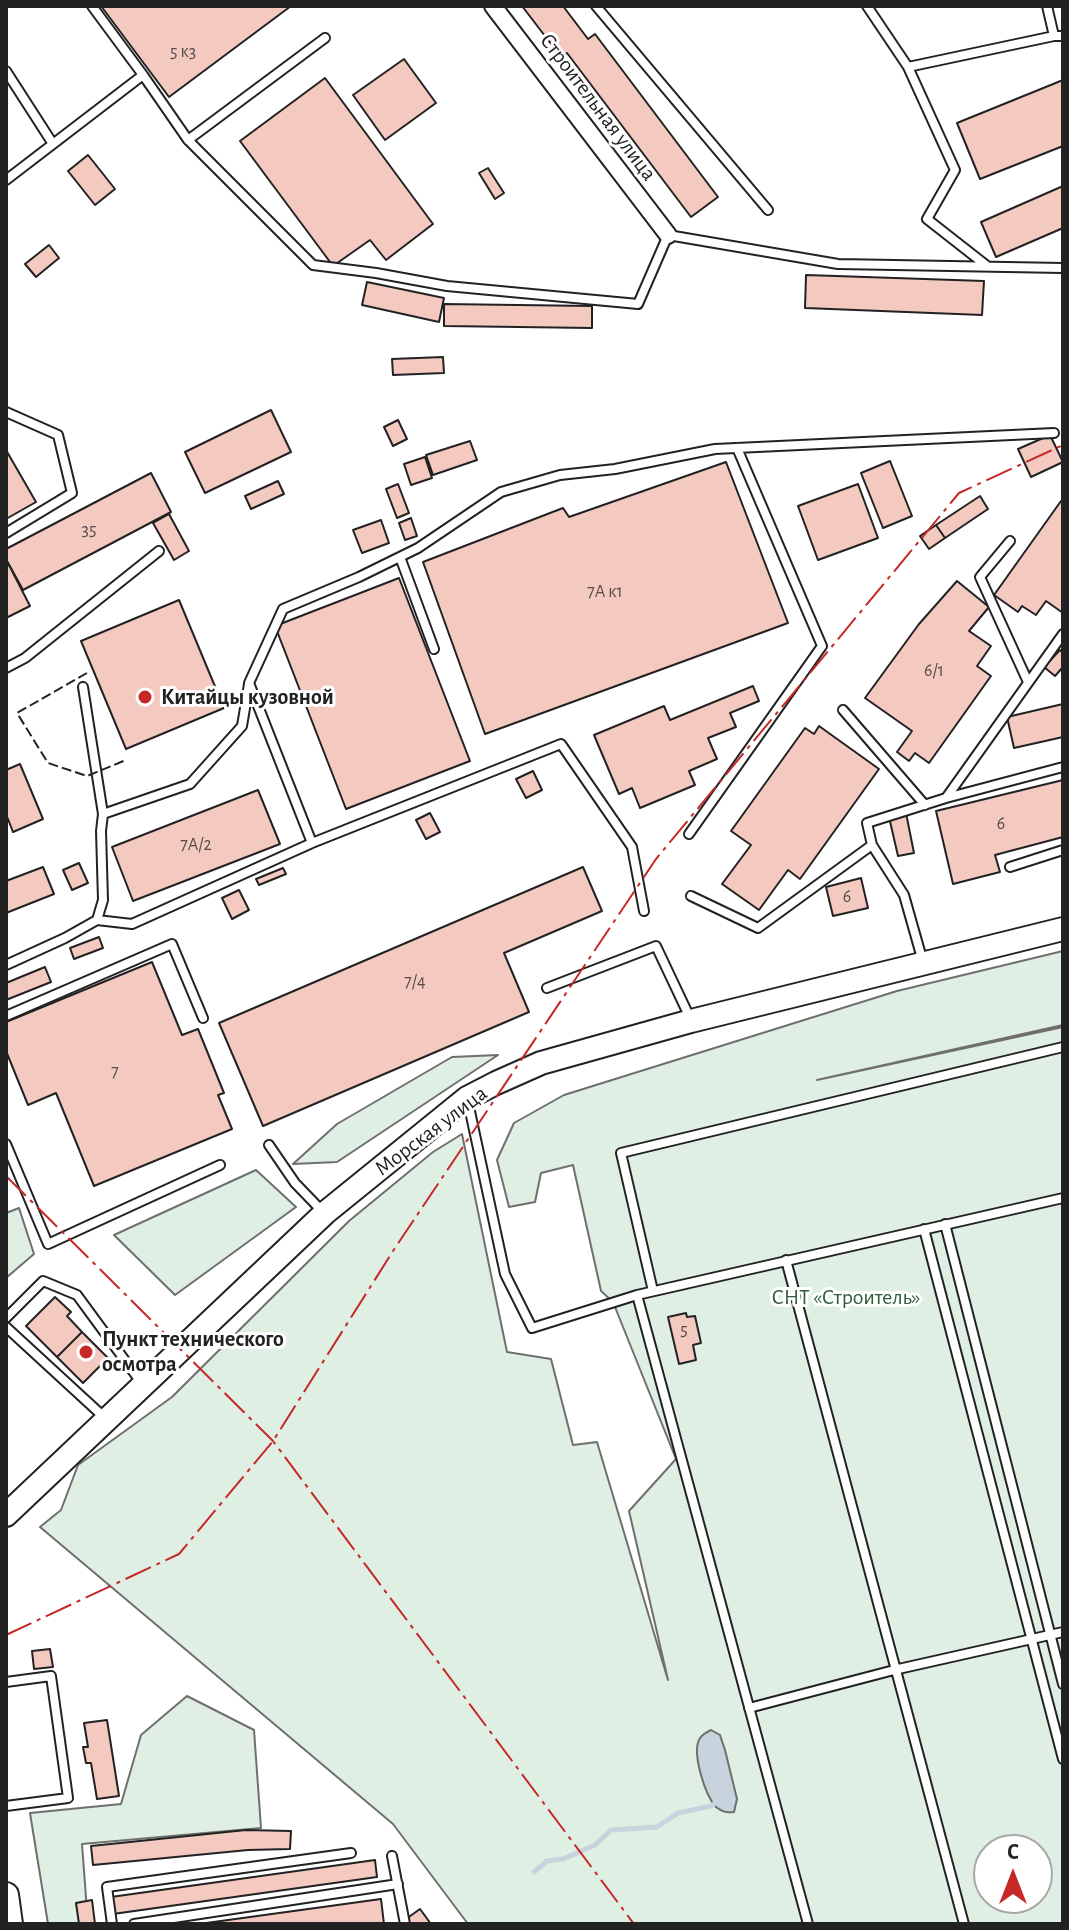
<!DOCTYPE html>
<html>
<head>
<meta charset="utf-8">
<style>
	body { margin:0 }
	#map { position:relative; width:1069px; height:1930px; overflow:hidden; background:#fff; font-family:"Alegreya Sans",sans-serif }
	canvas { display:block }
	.frame { position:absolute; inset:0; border:8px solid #222; pointer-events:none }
	.north { position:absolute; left:973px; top:1834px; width:80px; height:80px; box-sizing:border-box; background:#fff; border:2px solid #a7a7a7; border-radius:50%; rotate:0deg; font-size:22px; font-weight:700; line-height:32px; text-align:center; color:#222 }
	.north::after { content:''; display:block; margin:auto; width:28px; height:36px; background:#c62828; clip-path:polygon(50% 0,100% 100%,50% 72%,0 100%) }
</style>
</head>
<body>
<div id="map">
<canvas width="1069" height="1930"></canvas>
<div class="frame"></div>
<div class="north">С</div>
</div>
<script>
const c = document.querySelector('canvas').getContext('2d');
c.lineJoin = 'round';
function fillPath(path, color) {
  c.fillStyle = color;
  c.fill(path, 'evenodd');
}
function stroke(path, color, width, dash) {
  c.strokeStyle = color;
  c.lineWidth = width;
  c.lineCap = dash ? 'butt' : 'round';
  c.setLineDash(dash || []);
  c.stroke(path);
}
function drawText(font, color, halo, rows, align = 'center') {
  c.font = font + ' "Alegreya Sans",sans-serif';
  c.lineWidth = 6;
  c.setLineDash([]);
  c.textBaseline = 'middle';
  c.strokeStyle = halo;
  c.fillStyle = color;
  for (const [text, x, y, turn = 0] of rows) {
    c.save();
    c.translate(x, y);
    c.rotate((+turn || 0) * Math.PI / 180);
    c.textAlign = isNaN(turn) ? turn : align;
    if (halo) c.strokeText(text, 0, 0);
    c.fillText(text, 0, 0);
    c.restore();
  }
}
const green = new Path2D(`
	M1063 951V1025L817 1080 1063 1027V1924H468L393 1824 40 1527 61 1510 78 1465 172 1397 349 1221 433 1152 462 1134 507 1352 551 1359 573 1445 597 1442 668 1680 629 1511 676 1459 613 1302 601 1291 573 1165 541 1173 535 1202 509 1207 497 1160 514 1123 564 1095 897 991ZM989 1850H1037V1898H989Z
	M498 1055 337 1162 293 1164 337 1124 452 1057Z
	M256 1170 296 1207 175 1295 114 1235Z
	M19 1208 34 1254 6 1278V1213Z
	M187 1696 254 1730 261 1828 82 1844 88 1924H48L30 1813 121 1804 141 1735Z`);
const water = new Path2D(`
	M711 1730 720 1735 725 1750 737 1799 734 1812C728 1813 722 1812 716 1807 705 1795 691 1752 700 1738 703 1734 707 1732 711 1730Z`);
const stream = new Path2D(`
	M534 1872 547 1861 563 1859 595 1845 611 1830 657 1827 678 1813 711 1806 718 1801`);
const building = new Path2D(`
	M101 6H291L169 97Z
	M522 6H563L588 39 595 34 718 197 691 217 567 53 561 57Z
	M404 59 436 103 385 140 353 95Z
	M325 78 433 224 386 260 370 240 333 266 240 141Z
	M1063 80V146L980 179 957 123Z
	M88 155 115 189 95 205 68 171Z
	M488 168 504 193 495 199 479 173Z
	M1063 186V228L996 257 981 222Z
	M49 245 59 258 36 277 25 264Z
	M806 275 984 281 982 315 805 308Z
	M367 282 444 298 439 322 362 305Z
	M444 304 592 306V328L444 326Z
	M443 357 444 373 393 375 392 359Z
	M271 410 291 452 205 493 185 452Z
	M398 420 407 439 393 446 384 427Z
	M1050 435 1063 462 1031 477 1018 449Z
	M470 441 477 460 433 475 426 455Z
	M6 450 36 502 6 519Z
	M425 457 432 478 411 485 404 464Z
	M890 461 912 516 883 528 861 473Z
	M726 462 788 623 485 734 423 562 563 508 569 517Z
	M151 473 171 512 23 590 6 559V549Z
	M278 481 284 494 251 509 245 496Z
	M398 484 409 513 397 518 386 489Z
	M858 484 878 538 818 560 798 506Z
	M980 496 988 509 945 538 936 525Z
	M1061 501 1063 502V613L1046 601 1036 615 1022 606 1018 612 994 595Z
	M169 514 189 551 174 560 153 523Z
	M411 518 417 536 405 540 399 523Z
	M381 520 389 543 362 553 353 530Z
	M936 525 945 538 929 549 920 536Z
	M9 565 30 606 6 618V566Z
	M399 578 470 761 346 809 275 626Z
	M957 581 989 607 969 631 991 646 977 666 991 676 929 763 915 753 909 761 897 752 912 731 865 698 919 624Z
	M179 600 224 708 126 749 81 641Z
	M1060 650 1063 653V667L1055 676 1044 667Z
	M753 686 759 701 730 713 736 727 708 738 717 759 689 771 695 785 640 808 632 788 619 794 594 735 664 706 670 720Z
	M1063 704V737L1014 748 1007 717Z
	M819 726 879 769 800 879 788 870 759 910 722 884 751 845 731 831 805 728 814 734Z
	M20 764 43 819 13 832 6 814V770Z
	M533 771 542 790 526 798 516 779Z
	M1063 780V837L995 855 1000 872 953 884 936 811Z
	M258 790 280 844 133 901 112 847Z
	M430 813 440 832 426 839 416 820Z
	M906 813 914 853 898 856 889 817Z
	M79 863 88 883 72 890 63 870Z
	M43 867 54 894 6 913V881Z
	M583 867 602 911 504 953 529 1012 263 1126 219 1023Z
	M283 868 286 874 259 885 256 879Z
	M861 878 868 908 833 916 826 887Z
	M239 890 249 910 232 919 222 898Z
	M99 937 103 948 74 959 70 948Z
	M152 962 182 1035 198 1029 224 1093 218 1095 232 1129 94 1186 56 1093 28 1105 6 1051V1022Z
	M45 967 51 982 6 1000V983Z
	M55 1297 71 1312 67 1316 82 1332 57 1357 26 1326Z
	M686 1313 687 1317 695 1316 701 1343 693 1345 696 1360 679 1364 668 1317Z
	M82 1332 108 1358 83 1383 57 1357Z
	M50 1649 53 1667 34 1669 32 1651Z
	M107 1720 119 1796 97 1799 91 1763H86L83 1747H88L84 1723Z
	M246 1830 291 1831 290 1849 248 1850 93 1865 91 1846Z
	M375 1860 377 1877 113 1914 111 1897Z
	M381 1899 384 1924H199Z
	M92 1900 95 1924H79L76 1903Z
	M420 1909 431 1924H409L406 1919Z`);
const lane = new Path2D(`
	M92 6 143 75 188 140 313 265 376 273 447 286 638 304 668 235 838 264 1063 268
	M596 6 768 210
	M867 6 908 67 1054 36H1063
	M1047 6 1054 36
	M908 67 955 170 927 219 987 266
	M6 71 53 144
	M188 140 325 38
	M6 180 143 75
	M6 412 58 435 72 493 6 533
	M1010 541 980 577 1028 682
	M400 557 434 649
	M6 668 25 658 159 551
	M83 687 103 814
	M843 710 925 805
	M946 798 1063 767
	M689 834 822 646 737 448
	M1010 867 1063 850
	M691 896 758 928 872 845
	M644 911 632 847 561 744 312 843 249 683 283 609 359 577 418 548 501 492 560 475 615 469 715 449 1054 433
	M97 920 103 900 101 831 103 814 190 784 242 726 249 684
	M923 962 904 895 872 845 867 823 946 798 1063 634
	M6 965 65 938 97 920 132 924 312 843
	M547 988 656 946 691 1020
	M6 1016 172 944 203 1018
	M468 1102 505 1274 532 1328 637 1295 1063 1198
	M6 1144 48 1244 220 1165
	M269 1145 295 1183 324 1213
	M945 1224 1063 1684
	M924 1229 1063 1759
	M786 1260 964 1924
	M653 1291 621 1153 1063 1047
	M637 1295 808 1924
	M6 1318 43 1281 77 1295 143 1385
	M6 1327 105 1418
	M6 1682 51 1676 68 1798 6 1806
	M749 1708 894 1670 1063 1632
	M392 1856 405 1924
	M112 1924 107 1887 351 1853
	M134 1924 398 1884`);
const street = new Path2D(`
	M493 6 668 235`);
const secondary = new Path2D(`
	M6 1515 325 1213 467 1098 496 1083 541 1063 691 1021 1063 929`);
const primary = new Path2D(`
	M6 1895 10 1924`);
const fence = new Path2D(`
	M87 673 17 713 48 763 87 776 126 760`);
const power = new Path2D(`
	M6 1176 273 1441 634 1924
	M6 1635 179 1554 273 1441 393 1251 656 859 959 493 1063 445`);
const markers = [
	[145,697,8,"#c62828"],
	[86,1352,8,"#c62828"]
];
const numberNames = [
	["5 к3",183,52],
	["35",89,530],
	["7А к1",605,592],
	["6/1",934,671],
	["6",1001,824],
	["7А/2",196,845],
	["6",847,897],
	["7/4",415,982],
	["7",115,1072],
	["5",684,1330]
];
const streetNames = [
	["Строительная улица",598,107,53],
	["Морская улица",431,1131,-37]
];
const poiNames = [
	["Китайцы кузовной",161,697],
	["Пункт технического",102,1339],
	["осмотра",102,1364]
];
const parkNames = [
	["СНТ «Строитель»",846,1297]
];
fillPath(green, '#e0efe3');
stroke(green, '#6f6f6f', 2);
fillPath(water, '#c7d3dd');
stroke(water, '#6f6f6f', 2);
stroke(stream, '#c7d3dd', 5);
fillPath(building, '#f3c9c0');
stroke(building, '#222', 2);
stroke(lane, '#222', 12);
stroke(street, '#222', 20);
stroke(secondary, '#222', 26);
stroke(primary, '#222', 28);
stroke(lane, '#fff', 8);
stroke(street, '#fff', 16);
stroke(secondary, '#fff', 22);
stroke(primary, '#fff', 24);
stroke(fence, '#222', 2, [10, 4]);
stroke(power, '#c62828', 2, [28, 6, 4, 6]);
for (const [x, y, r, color] of markers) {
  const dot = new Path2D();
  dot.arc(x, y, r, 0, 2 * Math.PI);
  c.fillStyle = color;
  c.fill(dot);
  stroke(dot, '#fff', 3);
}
drawText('18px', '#564c4a', null, numberNames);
drawText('22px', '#222', '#fff', streetNames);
drawText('bold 22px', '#222', '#fff', poiNames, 'left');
drawText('22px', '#2f5e38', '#fff', parkNames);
</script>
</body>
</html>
